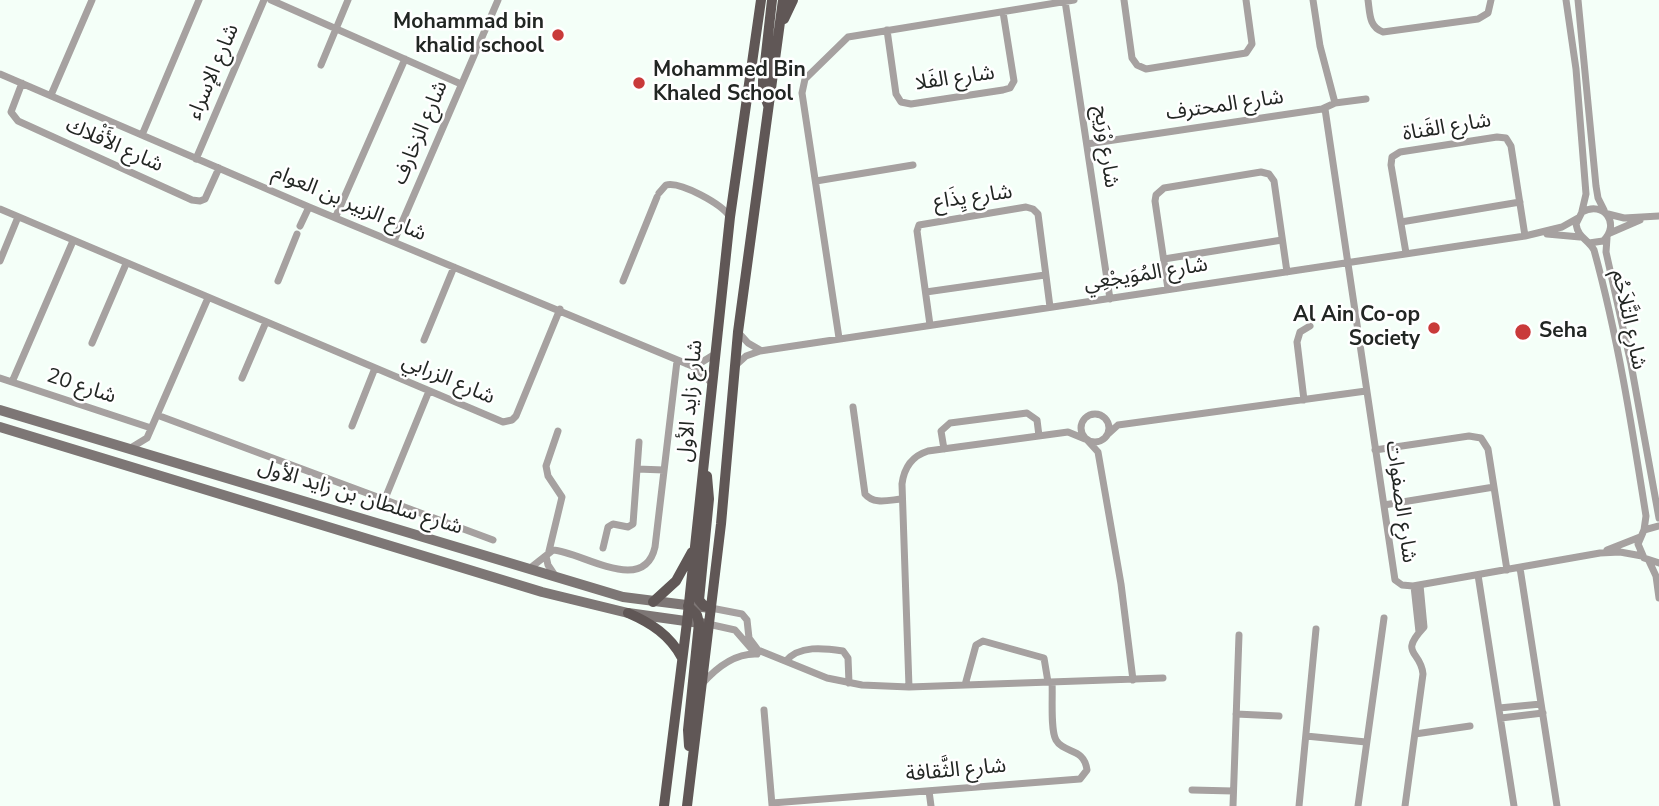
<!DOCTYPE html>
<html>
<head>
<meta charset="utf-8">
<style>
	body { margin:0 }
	canvas { display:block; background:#f4fff8 }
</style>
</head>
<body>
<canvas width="1659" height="806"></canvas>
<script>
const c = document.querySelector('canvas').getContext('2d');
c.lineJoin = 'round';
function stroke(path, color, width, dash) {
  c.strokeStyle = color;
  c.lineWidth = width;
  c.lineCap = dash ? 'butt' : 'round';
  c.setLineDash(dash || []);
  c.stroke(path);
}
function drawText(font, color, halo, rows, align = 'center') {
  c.font = font + ' "Nunito Sans","Noto Sans Arabic",sans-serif';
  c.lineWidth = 5;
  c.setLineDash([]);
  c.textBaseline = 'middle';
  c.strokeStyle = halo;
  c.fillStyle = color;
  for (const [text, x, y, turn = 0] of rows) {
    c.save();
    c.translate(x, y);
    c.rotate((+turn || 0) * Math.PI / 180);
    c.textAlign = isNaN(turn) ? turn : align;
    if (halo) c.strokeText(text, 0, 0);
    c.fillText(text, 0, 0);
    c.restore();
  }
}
const minor = new Path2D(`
	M271 0 461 84
	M1124 0 1132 58 1137 65 1146 69 1246 53 1252 44 1246 0
	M1313 0 1320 46 1335 103
	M1368 0C1370 14 1369 27 1383 32L1478 19 1488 13 1491 0
	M1566 0 1576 69 1586 194 1582 211
	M1578 0 1596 186 1598 198 1604 210
	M1065 1 1110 299
	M887 30 896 94 901 102 911 104 1003 90 1010 88 1014 81 1003 12
	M321 65 348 0
	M0 74 309 207 692 366 705 376 712 384
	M22 83 11 112 18 121 192 200 200 201 205 199 219 168
	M51 95 92 0
	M1325 109 1395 580 1402 585 1413 586 1600 553 1620 552 1642 556
	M142 135 199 0
	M1087 144 1322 109 1335 103 1366 99
	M196 159 264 0
	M816 181 913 165
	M659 193 666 185C680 181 722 204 730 217
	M0 209 503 422 512 420 516 416 560 309
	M1608 214 1624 218 1659 216
	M336 216 405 59
	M1401 222 1520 202
	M300 226 309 207
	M1610 233 1640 220
	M1547 234 1580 237
	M1607 238 1606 252 1631 364 1659 518
	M394 241 498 0
	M1589 243 1603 241C1621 224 1604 200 1582 212L1576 224C1578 238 1588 239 1594 250 1618 337 1632 427 1646 516L1644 530
	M1406 253 1391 165 1392 157 1400 152 1497 137 1506 138 1511 146 1525 236
	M1164 259 1282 240
	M0 261 18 217
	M278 281 297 234
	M623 281 657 197
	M1168 289 1155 201 1156 195 1164 188 1261 172 1269 174 1274 181 1287 272
	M926 292 1045 275
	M930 325 917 231 919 225 1026 207 1033 209 1038 214 1050 307
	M738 332 748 343 760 350
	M839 338 802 93 805 79 848 37 1074 0
	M424 340 454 267
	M92 343 126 264
	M687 364 702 362 715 354
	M735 366 746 356 760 351 1525 236 1562 227 1578 218
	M0 378 151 428
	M242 378 266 322
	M12 382 73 241
	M1304 400 1297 342 1300 332 1310 326
	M853 407 865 494C874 505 889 500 902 499
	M1081 428a14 14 0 1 1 28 0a14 14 0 1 1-28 0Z
	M157 415 493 540
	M352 426 375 368
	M1107 435 1118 425 1366 391
	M1088 441 1098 452 1121 584 1133 680
	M129 449 147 438 208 298
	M944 449 941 431 950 423 1027 413 1037 420 1039 436
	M1375 450 1469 436 1481 438 1488 449 1507 570
	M637 469 664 470
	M384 501 429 391
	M1384 505 1494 487
	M1659 526 1644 530 1638 544 1644 558 1659 563
	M603 548 608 527 613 524 628 527 633 524 639 442
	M1607 550 1640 537
	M549 551 562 497 548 476 546 466 558 431
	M546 556 548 565 556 577
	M1649 561 1656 576 1659 598
	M1520 568 1557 806
	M529 569 553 550C582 552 644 596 655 547L677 361
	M1478 575 1514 806
	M1414 586 1419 632
	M711 608 742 614 747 620 749 638 758 650 827 678 862 685 909 687 1163 678
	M708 624 735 630 755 653
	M786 661C799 645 824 648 843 651L848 658 849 683
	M702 684C716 668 735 653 757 654
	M965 685 976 645 983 641 1044 658 1048 682
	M909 687 902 484C904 468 912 456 928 451L1068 432 1085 439
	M1499 708 1541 704
	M764 710 772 805
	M1236 714 1279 716
	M1501 718 1543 713
	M1415 734 1470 726
	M1306 736 1366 742
	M1192 790 1233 791
	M929 791 931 806
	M772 803 1080 779 1087 770C1084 747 1064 754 1056 740 1050 730 1053 695 1052 682
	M1233 806 1239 635
	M1299 806 1316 629
	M1358 806 1384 618
	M1405 806 1423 674C1421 650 1398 655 1424 627L1420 585`);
const secondary = new Path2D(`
	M0 410 623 597 710 608
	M0 427 542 592 628 613 707 624`);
const primary = new Path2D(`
	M784 19 793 0
	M768 105 763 91V81L772 0
	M707 476 709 499 699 600 704 606 711 605
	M653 602 676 581 692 552
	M688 606 697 615 699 623 688 730 689 746
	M628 613C651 623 670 635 682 658
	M664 806 687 622 730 217 761 0
	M687 806 721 524 738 332 783 0`);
const markers = [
	[558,35,7,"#c93a3a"],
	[639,83,7,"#c93a3a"],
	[1434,328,7,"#c93a3a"],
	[1523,332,9,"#c93a3a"]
];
const poiNames = [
	["Mohammad bin",544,23],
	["khalid school",544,47],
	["Mohammed Bin",653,71,"left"],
	["Khaled School",653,95,"left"],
	["Al Ain Co-op",1420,316],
	["Society",1420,340],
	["Seha",1539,332,"left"]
];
const streetNames = [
	["شارع الإسراء",214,72,-67],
	["شارع الفَلا",955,79,-8],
	["شارع المحترف",1225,106,-8],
	["شارع القَناة",1447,128,-9],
	["شارع الزخارف",421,133,-67],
	["شارع الأَفْلاك",114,146,24],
	["شارع وْرَيج",1105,147,82],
	["شارع يِذَاع",973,198,-8],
	["شارع الزبير بن العوام",349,204,23],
	["شارع المُوَيجْعِي",1146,275,-9],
	["شارع التَّلاَحُم",1628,320,78],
	["شارع الزرابي",448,380,23],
	["شارع 20",81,387,18],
	["شارع زايد الأول",691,401,-85],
	["شارع سلطان بن زايد الأول",360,498,17],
	["شارع الصفوات",1400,502,82],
	["شارع الثَّقافة",956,771,-5]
];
stroke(minor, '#a6a1a0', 7);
stroke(secondary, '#7d7675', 10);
stroke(primary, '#605756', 10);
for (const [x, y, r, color] of markers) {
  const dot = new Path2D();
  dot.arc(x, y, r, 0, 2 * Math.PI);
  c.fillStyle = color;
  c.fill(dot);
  stroke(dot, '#fff', 2.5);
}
drawText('bold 21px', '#222623', '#fff', poiNames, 'right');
drawText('21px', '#222623', '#fff', streetNames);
</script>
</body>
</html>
